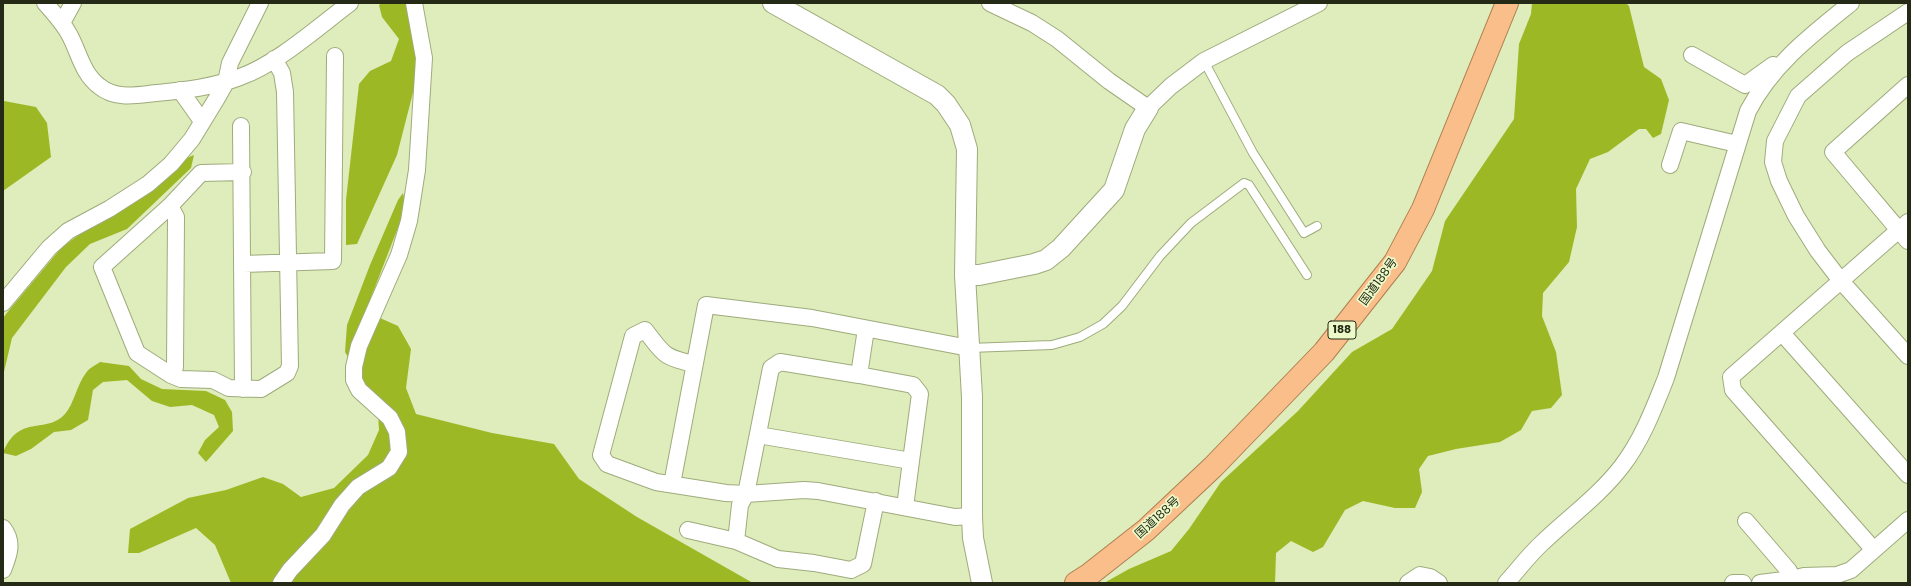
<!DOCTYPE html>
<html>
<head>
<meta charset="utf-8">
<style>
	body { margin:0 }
	#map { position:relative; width:1911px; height:586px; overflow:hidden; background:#dfecbb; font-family:Poppins,sans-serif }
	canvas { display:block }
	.frame { position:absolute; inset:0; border:4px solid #252a17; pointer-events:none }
</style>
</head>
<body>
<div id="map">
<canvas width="1911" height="586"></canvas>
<div class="frame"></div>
</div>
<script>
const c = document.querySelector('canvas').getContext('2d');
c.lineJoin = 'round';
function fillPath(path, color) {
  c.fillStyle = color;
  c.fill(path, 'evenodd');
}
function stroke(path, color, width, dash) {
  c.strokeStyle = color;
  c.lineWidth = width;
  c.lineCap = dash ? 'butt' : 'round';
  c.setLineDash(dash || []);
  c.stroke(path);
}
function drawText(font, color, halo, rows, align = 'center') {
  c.font = font + ' Poppins,"Noto Sans JP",sans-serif';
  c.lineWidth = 3.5;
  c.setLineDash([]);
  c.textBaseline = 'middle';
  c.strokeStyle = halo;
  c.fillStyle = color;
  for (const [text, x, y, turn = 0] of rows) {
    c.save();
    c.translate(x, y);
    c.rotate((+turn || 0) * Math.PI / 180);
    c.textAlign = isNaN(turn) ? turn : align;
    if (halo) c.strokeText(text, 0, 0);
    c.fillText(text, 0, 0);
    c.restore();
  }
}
const forest = new Path2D(`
	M382 3H406L414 43 417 77 397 155 357 244 346 245V200L359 84 370 71 391 61 399 39 382 17 379 5Z
	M1532 3H1626L1629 6 1644 67 1661 79 1669 100 1661 134 1653 138 1646 129H1639L1608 152 1590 159 1576 189 1577 227 1569 262 1543 293 1542 316 1556 352 1562 395 1551 408 1532 411 1521 430 1500 442 1456 449 1428 456 1419 469 1422 492 1415 508H1395L1363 501 1345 510 1323 547 1313 552 1291 541 1276 553 1275 583H1104L1129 569 1171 551 1189 529 1221 482 1298 411 1352 352 1392 329 1432 271 1445 221 1514 119 1519 44 1531 14Z
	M3 99 4 101 36 107 47 123 51 157 3 191Z
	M194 155 191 168 127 229 90 244 66 267 12 338 3 376V318L10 309 62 247 184 159Z
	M403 193 406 207 370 300 380 318 398 326 411 349 406 388 416 414 492 433 554 444 579 479 637 517 753 583H231L215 545 196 528 139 553H128L130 529 188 498 226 490 263 477 283 484 301 497 334 488 368 455 379 430 377 397 362 382 345 352 347 325 370 265 398 200Z
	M100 362 129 366 141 379 162 389 206 391 225 400 232 412 233 431 206 462 198 453 205 440 219 427 214 415 192 405 170 407 152 401 127 380 103 382 93 390 88 420 71 430 54 432 31 449 16 456 3 453C19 413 46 435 65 414 74 404 77 384 86 373 89 368 96 365 100 362Z`);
const service = new Path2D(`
	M1204 61 1253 153 1304 233 1317 226
	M969 348 1052 345 1080 337 1103 324 1122 306 1160 256 1191 223 1244 183 1249 185 1307 275`);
const minor = new Path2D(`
	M45 3C54 13 63 23 69 34 79 52 82 73 99 86 116 100 137 95 157 93 185 90 214 87 240 77 277 64 318 27 350 3
	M990 3 1032 23 1057 39 1109 81 1148 108 1171 86 1204 61 1319 3
	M1908 12 1847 53 1798 96 1775 141 1773 162 1779 181 1796 216 1818 251 1841 281 1908 356
	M62 23 73 3
	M1692 55 1745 85 1773 65
	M1908 85 1833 152 1908 241
	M180 90 202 121
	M241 126 243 389
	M1670 165 1681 131 1737 144
	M170 206 102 267 137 353 171 375 181 379 213 380 229 388 261 389 287 373 290 366 285 92 282 73 274 59
	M243 264 333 261 335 56
	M3 303 49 248 68 231 109 209 148 184 171 164 192 139 217 98 226 82 230 63 260 3
	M866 329 859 375 913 385 920 394 911 461
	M1782 333 1908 475
	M694 364C662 357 664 354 645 330L633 336 601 455 607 464 656 482 726 493 746 494 804 490 818 491 955 517 972 516
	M171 375 175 367 176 217 170 206 201 173 243 172
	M859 375 780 362 771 368 746 494 740 505 736 541 778 559 814 563 851 570 863 564 876 501
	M758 435 911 461 905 507
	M672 484 706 305 812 318 969 348
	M1746 521 1789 571 1792 579
	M3 528C14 542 9 555 3 570
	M688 530 736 541
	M1874 550 1733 390 1731 377 1908 222
	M281 583 290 570 323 535 342 505 358 487 389 468 399 452 397 432 390 418 359 390 354 380V367L359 346 399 255 409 221 417 170 424 58 414 3
	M1408 583 1420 575 1430 577 1439 583
	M1506 583C1518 570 1528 556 1541 544 1568 518 1599 496 1622 466 1642 440 1654 408 1666 378L1748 111C1772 65 1811 35 1851 3
	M1733 583H1743
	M1760 583 1792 579 1804 576 1837 575 1851 570 1908 520`);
const tertiary = new Path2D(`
	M773 3 937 95 946 104 960 125 967 149 965 275 972 397V516L973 538 982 583
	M965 275H979L1034 264 1046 260 1061 248 1114 190 1135 129 1148 108`);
const trunk = new Path2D(`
	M1076 583 1090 574 1146 530 1213 467 1324 352 1395 262 1423 209 1507 3`);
const shields = [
	[1342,330,28]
];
const shieldNames = [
	["188",1342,330]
];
const streetNames = [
	["国道188号",1379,282,-54],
	["国道188号",1158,518,-42]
];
fillPath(forest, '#9db825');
stroke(service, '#9eab7c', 10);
stroke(minor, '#9eab7c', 18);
stroke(tertiary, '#9eab7c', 22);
stroke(trunk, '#ae7f4f', 24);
stroke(service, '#fff', 8);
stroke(minor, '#fff', 16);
stroke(tertiary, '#fff', 20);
stroke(trunk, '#fabe8a', 22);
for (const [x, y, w] of shields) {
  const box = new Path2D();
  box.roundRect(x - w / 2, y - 9, w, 18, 3);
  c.fillStyle = '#ecf9c8';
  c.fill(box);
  stroke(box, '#252a17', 1);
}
drawText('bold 11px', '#252a17', null, shieldNames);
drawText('12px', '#252a17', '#ecf9c8', streetNames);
</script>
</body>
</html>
